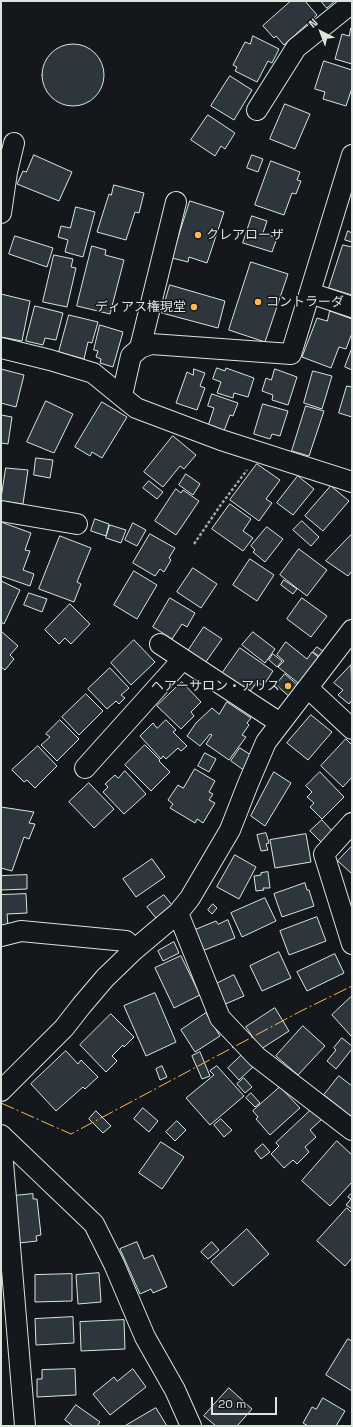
<!DOCTYPE html>
<html>
<head>
<meta charset="utf-8">
<style>
	body { margin:0 }
	#map { position:relative; width:353px; height:1427px; overflow:hidden; background:#14181c; font-family:"Space Grotesk",sans-serif }
	canvas { display:block }
	.frame { position:absolute; inset:0; border:2px solid #d8e6dc; pointer-events:none }
	.north { position:absolute; left:301px; top:12px; width:40px; height:40px; -webkit-text-stroke:3px #14181c; paint-order:stroke; rotate:318deg; font-size:11px; font-weight:700; line-height:16px; text-align:center; color:#d8e6dc }
	.north::after { content:''; display:block; margin:auto; width:14px; height:18px; background:#d8e6dc; clip-path:polygon(50% 0,100% 100%,50% 72%,0 100%) }
	.scale { position:absolute; left:211px; top:1397px; width:66px; height:18px; box-sizing:border-box; border:2px solid #d8e6dc; border-top:0; padding-left:5px; font-size:12px; line-height:14px; white-space:nowrap; color:#d8e6dc; -webkit-text-stroke:3px #14181c; paint-order:stroke }
</style>
</head>
<body>
<div id="map">
<canvas width="353" height="1427"></canvas>
<div class="frame"></div>
<div class="north">N</div>
<div class="scale">20 m</div>
</div>
<script>
const c = document.querySelector('canvas').getContext('2d');
c.lineJoin = 'round';
function fillPath(path, color) {
  c.fillStyle = color;
  c.fill(path, 'evenodd');
}
function stroke(path, color, width, dash) {
  c.strokeStyle = color;
  c.lineWidth = width;
  c.lineCap = dash ? 'butt' : 'round';
  c.setLineDash(dash || []);
  c.stroke(path);
}
function drawText(font, color, halo, rows, align = 'center') {
  c.font = font + ' "Space Grotesk","Noto Sans JP",sans-serif';
  c.lineWidth = 3;
  c.setLineDash([]);
  c.textBaseline = 'middle';
  c.strokeStyle = halo;
  c.fillStyle = color;
  for (const [text, x, y, turn = 0] of rows) {
    c.save();
    c.translate(x, y);
    c.rotate((+turn || 0) * Math.PI / 180);
    c.textAlign = isNaN(turn) ? turn : align;
    if (halo) c.strokeText(text, 0, 0);
    c.fillText(text, 0, 0);
    c.restore();
  }
}
const building = new Path2D(`
	M291 1H305L317 15 284 45 276 36 274 38 263 26Z
	M321 1H335L327 8Z
	M351 28H352V64L335 59 342 34 349 36Z
	M253 36 279 49 272 63 268 61 257 82 235 71 237 67 233 65 245 42 250 44Z
	M42 75a31 31 0 1 1 62 0a31 31 0 1 1-62 0Z
	M324 61 352 70V88L346 106 323 99 325 92 315 89Z
	M230 76 252 90 234 120 211 106Z
	M285 104 310 114 295 149 270 139Z
	M208 115 235 133 225 149 221 146 215 156 191 140Z
	M34 155 72 172 59 201 17 184 23 171 26 172Z
	M252 155 263 159 258 172 247 168Z
	M271 161 300 172 297 180 301 181 296 194 292 193 284 215 255 205Z
	M114 185 144 193 139 213 135 212 126 240 97 232 109 194 111 195Z
	M190 201 224 212 207 263 189 257 188 262 172 258Z
	M76 207 95 212 83 257 65 252 68 240 58 237 61 226 70 228Z
	M252 216 267 221 263 233 277 238 272 252 243 243Z
	M348 231 352 233V242L345 240Z
	M15 236 53 248 47 267 9 254Z
	M343 245 352 247V295L329 288Z
	M92 246 106 250 105 255 124 260 110 314 77 306Z
	M54 255 73 259 71 267 76 268 67 307 43 302Z
	M251 262 288 274 265 342 229 330Z
	M170 285 225 301 218 328 162 313Z
	M1 294 30 301 22 341 1 337Z
	M35 306 63 313 56 340 45 338 43 345 26 341Z
	M330 311 352 319V333L346 349 339 347 331 368 302 357 317 318 327 321Z
	M69 315 98 322 92 343 88 342 84 359 59 352Z
	M100 325 123 332 113 367 100 363 101 359 96 357 98 351 94 350Z
	M352 348V370L345 367Z
	M217 368 225 371 226 368 254 378 248 397 234 393 233 398 217 393 221 382 213 379Z
	M1 369 24 375 16 407 1 403Z
	M194 369 205 373 200 386 205 388 197 410 176 403 187 372 193 375Z
	M275 369 297 377 288 405 272 400 273 395 262 391 266 378 271 380Z
	M313 371 332 376 322 409 304 403Z
	M347 386 352 387V417L339 413Z
	M212 394 238 403 233 416 230 415 224 431 208 426 214 408 208 406Z
	M46 401 73 414 54 453 27 442Z
	M102 402 127 417 102 458 92 452 90 456 75 447Z
	M263 404 288 411 280 436 272 434 270 439 254 434Z
	M306 406 324 411 309 456 292 451Z
	M1 415 12 417 8 444 1 443Z
	M173 436 196 455 184 469 180 466 163 487 144 472Z
	M36 458 53 460 50 478 34 475Z
	M257 464 280 480 266 499 272 503 259 521 230 500Z
	M6 468 28 470 23 504 1 501Z
	M186 474 200 484 193 495 179 485Z
	M298 476 314 489 293 515 277 503Z
	M149 481 163 492 157 499 143 488Z
	M331 486 349 501 323 531 305 516Z
	M176 489 181 493 183 490 199 501 176 535 155 521Z
	M230 504 251 519 243 531 253 538 243 551 212 529Z
	M95 519 109 524 106 536 91 531Z
	M302 521 319 537 311 546 293 530Z
	M1 522 31 533 25 550 30 551 23 570 34 574 30 586 1 576Z
	M133 523 146 530 137 546 125 540Z
	M110 525 126 530 121 543 106 538Z
	M267 527 283 539 265 562 253 552 255 550 251 546Z
	M150 534 175 548 169 558 171 560 164 572 160 569 155 576 133 563Z
	M352 534V573L351 572 348 576 326 561Z
	M60 536 91 548 77 582 81 584 74 602 39 589Z
	M299 549 327 570 307 596 280 575Z
	M250 559 274 575 257 601 233 585Z
	M193 568 217 584 201 608 177 592Z
	M134 571 157 585 137 619 114 605Z
	M284 580 297 589 293 594 281 585Z
	M1 581 20 590 4 624 1 622Z
	M29 593 47 599 42 612 24 605Z
	M170 598 195 613 187 627 182 624 172 639 153 627Z
	M302 598 327 616 311 637 287 619Z
	M70 604 90 624 71 644 65 638 59 644 45 630Z
	M204 627 222 639 205 663 188 651Z
	M1 631 18 646 10 655 14 659 5 670 1 667Z
	M253 632 275 649 265 663 242 645Z
	M134 640 155 662 131 685 111 663Z
	M286 642 307 659 312 652 322 660 302 686 278 667 284 661 277 655Z
	M317 647 326 653 322 658 313 652Z
	M240 648 273 671 263 686 257 682 248 694 221 675Z
	M273 654 282 661 277 667 269 660Z
	M351 665 352 700 349 704 338 695 343 690 334 683Z
	M110 668 129 688 121 695 125 698 119 704 116 701 107 709 88 689Z
	M285 674 300 687 291 698 276 685Z
	M182 682 201 702 191 712 194 716 181 729 157 706Z
	M86 694 103 711 79 735 62 717Z
	M227 702 251 718 247 723 249 725 242 735 246 737 229 760 206 744 212 735 210 734 200 746 187 736 196 723 212 708 219 714Z
	M311 715 332 732 308 760 287 743Z
	M60 720 79 739 57 761 41 745 50 737 46 734Z
	M166 720 176 730 173 732 187 746 181 751 178 748 166 759 163 756 161 759 140 736 153 723 157 728Z
	M346 739 352 745V777L343 787 321 766Z
	M145 745 160 760 159 761 170 772 151 791 125 765Z
	M38 746 57 766 35 788 27 780 24 782 12 770Z
	M240 748 254 757 245 771 231 761Z
	M205 753 216 759 209 772 198 766Z
	M195 769 215 781 209 792 213 794 209 800 215 803 203 823 197 819 195 823 170 808 173 804 168 800 178 785 183 788Z
	M125 771 146 794 124 814 103 792 108 787 105 784 115 775 118 778Z
	M274 772 291 783 265 826 251 816Z
	M320 772 344 797 322 819 310 807 314 803 307 797 312 792 306 786Z
	M89 783 114 809 94 828 69 802Z
	M1 807 34 812 29 823 35 824 29 839 24 837 12 871 1 868Z
	M322 820 333 832 322 843 310 831Z
	M266 833 269 843 266 844 268 850 261 851 257 835Z
	M306 834 311 862 275 868 270 840Z
	M352 846V874L338 861Z
	M235 855 256 867 239 899 217 887Z
	M152 859 165 877 136 897 123 879Z
	M268 872 270 888H263L264 890 256 891 254 876 261 875V873Z
	M27 875V889L1 890V876Z
	M305 883 307 890H309L314 906 282 917 274 894Z
	M26 894 27 913 7 914 8 926H1V895Z
	M164 895 172 905 156 918 147 907Z
	M265 898 276 921 242 937 231 913Z
	M213 904 217 908 212 914 208 910Z
	M317 917 326 941 289 955 280 931Z
	M228 920 235 938 202 951 194 930 216 921 218 924Z
	M174 942 179 953 163 961 158 951Z
	M279 952 291 978 262 991 250 966Z
	M335 954 344 973 307 991 297 972Z
	M181 956 200 995 174 1008 155 968Z
	M234 975 244 996 223 1005 214 985Z
	M155 993 176 1042 146 1056 124 1006Z
	M352 996V1037L332 1015Z
	M275 1008 289 1031 261 1049 246 1027Z
	M206 1013 220 1036 195 1052 181 1030Z
	M111 1014 134 1037 124 1047 123 1045 112 1056 117 1061 106 1072 80 1045Z
	M303 1026 325 1046 298 1075 276 1056Z
	M342 1038 352 1046V1049L336 1069 327 1061 336 1050 334 1048Z
	M66 1051 78 1064 81 1060 98 1077 85 1089 83 1087 56 1111 31 1084Z
	M200 1052 210 1076 202 1079 192 1056Z
	M243 1054 254 1066 239 1080 228 1068Z
	M162 1066 167 1077 160 1080 156 1069Z
	M217 1066 244 1096 210 1125 186 1098 214 1075 210 1071Z
	M339 1076 352 1086V1117L324 1095Z
	M244 1078 252 1087 245 1093 237 1084Z
	M280 1087 300 1108 270 1135 256 1119 258 1117 253 1111Z
	M251 1093 260 1103 255 1107 246 1098Z
	M143 1108 158 1121 149 1132 134 1119Z
	M312 1109 322 1119 310 1130 316 1137 305 1147 309 1152 297 1164 293 1160 284 1168 271 1154 279 1146 276 1143Z
	M96 1111 111 1126 103 1133 89 1119Z
	M221 1119 232 1130 224 1137 214 1125Z
	M177 1121 186 1130 175 1141 166 1132Z
	M337 1141 352 1155V1182L330 1206 302 1181Z
	M161 1142 184 1157 162 1189 139 1173Z
	M263 1144 270 1152 261 1159 255 1151Z
	M352 1193V1209L346 1205 351 1199 348 1197Z
	M33 1194V1199H37L41 1235 36 1236 37 1241 19 1243 13 1196Z
	M347 1208 352 1213V1258L345 1266 317 1241Z
	M247 1229 269 1254 233 1286 211 1262Z
	M137 1242 144 1259 153 1255 167 1287 153 1293 151 1289 140 1294 120 1249Z
	M212 1242 219 1250 208 1259 201 1252Z
	M99 1273 101 1302 78 1304 76 1275Z
	M72 1274V1301L35 1302V1275Z
	M73 1317 74 1343 36 1345 35 1319Z
	M124 1320 125 1349 81 1351 80 1322Z
	M348 1339 352 1341V1391L326 1375Z
	M75 1369 76 1395 37 1397V1379H42V1370Z
	M133 1369 146 1387 110 1415 93 1394 114 1377 117 1381Z
	M229 1388 252 1409 237 1426H216L204 1416Z
	M323 1398 345 1411 336 1426H308L303 1423 312 1407 316 1409Z
	M76 1405 100 1422 97 1426H73L65 1420Z
	M156 1408 167 1426H125Z`);
const path = new Path2D(`
	M194 544 220 506 247 470`);
const street = new Path2D(`
	M257 110 296 48 352 3
	M1 213 7 172 14 143
	M310 293 352 307
	M1 348 50 360 93 373 136 408 221 440 352 482
	M140 348 176 202
	M122 395 131 356 140 348 151 344 291 354 352 155
	M1 511 77 524
	M160 644 280 723
	M308 688 352 729
	M85 768 182 660
	M352 823 324 854 352 944
	M178 913 220 1018 257 1057 352 1130
	M1 936 21 931 126 941 134 950
	M1 1091 64 1028 82 1005 105 978 134 950 178 913 190 898 230 830 248 784 266 742 352 630
	M1 1135 94 1224 114 1264 145 1337 175 1390 191 1426
	M1 1138 25 1426`);
const power = new Path2D(`
	M1 1103 71 1134 301 1011 352 986`);
const markers = [
	[198,235,4,"#ffb74d"],
	[258,302,4,"#ffb74d"],
	[194,307,4,"#ffb74d"],
	[288,686,4,"#ffb74d"]
];
const poiNames = [
	["クレアローザ",206,235],
	["コントラーダ",266,302],
	["ディアス権現堂",186,307,"right"],
	["ヘアーサロン・アリス",280,686,"right"]
];
fillPath(building, '#2c363c');
stroke(building, '#d8e6dc', 1);
stroke(street, '#d8e6dc', 22);
stroke(path, '#9da8a2', 2.5, [3, 2]);
stroke(street, '#14181c', 20);
stroke(power, '#ffb74d', 1, [14, 3, 2, 3]);
for (const [x, y, r, color] of markers) {
  const dot = new Path2D();
  dot.arc(x, y, r, 0, 2 * Math.PI);
  c.fillStyle = color;
  c.fill(dot);
  stroke(dot, '#14181c', 1.5);
}
drawText('13px', '#d8e6dc', '#14181c', poiNames, 'left');
</script>
</body>
</html>
